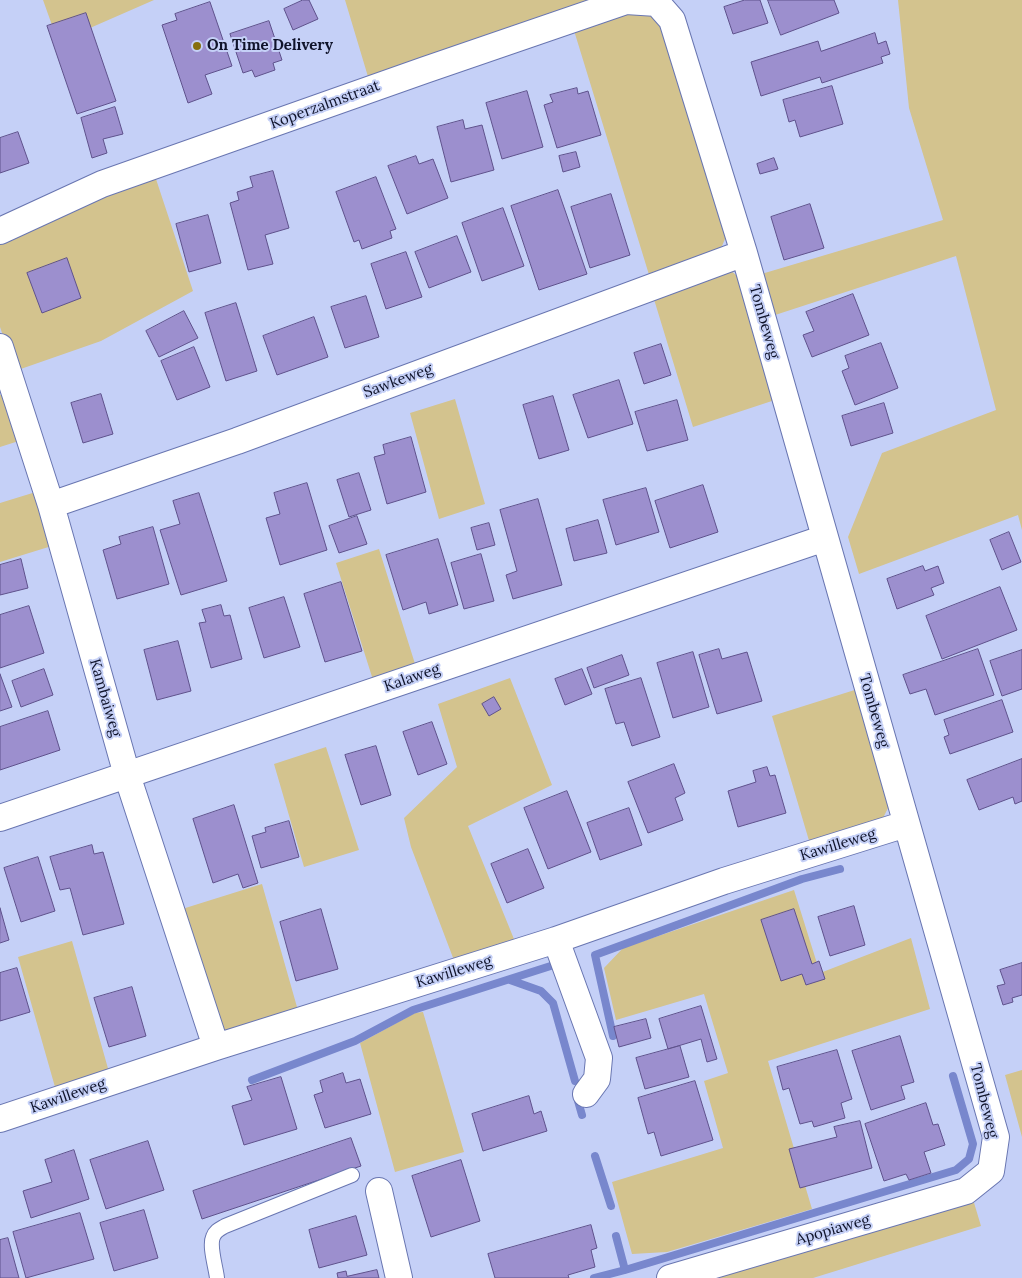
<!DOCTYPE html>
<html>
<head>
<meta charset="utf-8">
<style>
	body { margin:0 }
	canvas { display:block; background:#c5d0f7 }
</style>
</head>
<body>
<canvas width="1022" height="1278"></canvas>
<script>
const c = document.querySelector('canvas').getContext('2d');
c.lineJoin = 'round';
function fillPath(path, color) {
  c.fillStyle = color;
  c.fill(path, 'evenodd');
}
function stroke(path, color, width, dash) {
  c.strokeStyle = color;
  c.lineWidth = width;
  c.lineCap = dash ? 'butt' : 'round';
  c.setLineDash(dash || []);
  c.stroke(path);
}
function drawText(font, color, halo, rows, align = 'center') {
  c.font = font + ' Lora,serif';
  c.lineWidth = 4;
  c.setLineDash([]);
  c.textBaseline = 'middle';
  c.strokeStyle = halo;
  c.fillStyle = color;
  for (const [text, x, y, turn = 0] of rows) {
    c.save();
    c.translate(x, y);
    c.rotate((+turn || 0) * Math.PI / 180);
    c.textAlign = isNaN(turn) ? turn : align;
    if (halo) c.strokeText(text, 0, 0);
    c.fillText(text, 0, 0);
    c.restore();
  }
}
const green = new Path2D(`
	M43 0H154L58 42Z
	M345 0H605L369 80Z
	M898 0H1022V530L1018 515 859 574 848 537 882 453 996 410 956 256 769 317 758 275 943 220 909 108Z
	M623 8 653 15 669 31 728 232 722 246 705 257 650 278 572 24Z
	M154 173 193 291 101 341 15 371 0 327V241Z
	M729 269 736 275 744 285 778 399 693 427 653 296Z
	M7 393 22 440 0 447V395Z
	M455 399 485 504 439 519 410 413Z
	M39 491 55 545 0 562V503Z
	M379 549 416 667 373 680 336 563Z
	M510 678 552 785 468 826 516 944 455 963 411 847 404 818 457 767 438 704Z
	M861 688 889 806 883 818 810 844 772 716Z
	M326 747 359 850 304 867 274 764Z
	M262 884 297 1007 294 1015 222 1036 179 910Z
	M794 890 820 973 911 938 930 1009 768 1061 812 1209 667 1252 632 1254 612 1182 723 1148 704 1081 728 1073 704 994 616 1020 604 968 623 948Z
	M72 941 109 1072 55 1087 18 957Z
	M423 1012 464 1152 395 1172 360 1043 415 1013Z
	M1022 1070V1137L1005 1075Z
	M972 1196 981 1226 813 1278H695Z`);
const stream = new Path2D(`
	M510 980 541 991 553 1003 575 1081
	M613 1036 595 955 802 879 840 869
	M252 1080 355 1041 413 1010 560 963
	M578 1101 582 1115
	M595 1156 611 1206
	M625 1270 956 1170 969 1159 973 1144 953 1076
	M594 1278 625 1270 616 1236`);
const building = new Path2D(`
	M303 0H309L318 19 293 30 284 9Z
	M745 0H760L768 23 733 34 724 7Z
	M768 0H834L839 13 781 35Z
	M210 2 232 66 205 75 212 94 188 103 162 25 177 20 175 14Z
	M86 13 116 101 77 114 47 26Z
	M269 21 282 60 273 63 275 70 255 77 252 70 243 73 230 34Z
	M875 33 878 44 886 41 890 54 881 57 883 63 822 83 820 77 761 96 751 62 818 41 821 51Z
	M832 86 843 124 800 137 795 120 789 122 783 100Z
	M577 88 578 94 588 91 601 135 557 148 544 105 553 102 550 95Z
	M527 91 543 147 502 159 486 103Z
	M115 107 123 134 103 139 107 153 92 158 81 118Z
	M463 120 465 129 482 125 494 170 451 182 437 127Z
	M18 132 29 163 0 173V138Z
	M576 152 580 167 563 172 559 156Z
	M416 156 419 164 433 159 448 198 407 214 388 166Z
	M774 158 778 169 760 174 757 164Z
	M273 171 289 228 265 235 273 264 248 270 230 203 239 200 237 192 253 187 250 177Z
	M376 177 396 229 390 231 392 238 362 249 359 240 354 242 336 192Z
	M558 190 587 274 539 290 511 206Z
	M611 194 630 255 590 268 571 207Z
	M810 204 824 248 784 260 771 217Z
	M503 208 524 266 482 281 462 223Z
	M208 215 221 263 189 272 176 224Z
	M457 236 471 272 429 288 415 252Z
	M406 252 422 297 386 309 371 264Z
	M67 258 81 298 42 313 27 273Z
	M853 294 869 335 812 357 803 335 814 331 806 312Z
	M366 296 379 337 345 348 331 307Z
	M236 303 257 371 226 381 205 313Z
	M184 311 198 338 159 357 146 331Z
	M314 317 328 357 277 375 263 336Z
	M881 343 898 388 855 405 842 371 849 368 845 356Z
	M661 344 671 375 644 384 634 353Z
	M194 347 210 387 177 400 161 361Z
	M619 380 633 424 588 438 573 395Z
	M101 394 113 434 83 443 71 403Z
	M553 396 569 450 539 459 523 405Z
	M677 400 688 440 647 451 635 412Z
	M884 403 893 433 851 446 842 416Z
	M411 437 426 492 387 504 374 457 385 454 383 445Z
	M359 473 371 510 349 517 337 480Z
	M307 483 327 550 280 565 266 518 280 514 274 493Z
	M703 485 718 532 670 548 655 501Z
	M646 488 659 532 616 545 603 500Z
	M199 493 227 581 181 595 160 530 180 524 173 501Z
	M538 499 562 585 513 599 506 575 517 571 500 510Z
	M357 516 367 544 339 553 329 526Z
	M598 520 607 553 574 561 566 529Z
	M489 523 495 545 477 550 471 528Z
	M153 527 169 584 117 599 103 550 121 544 119 537Z
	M1009 532 1021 562 1002 570 990 540Z
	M438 539 458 605 429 614 426 602 403 610 386 555Z
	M481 554 494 601 464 609 451 563Z
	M21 559 28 588 0 595V565Z
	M923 566 925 571 938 566 944 583 931 588 934 595 897 609 887 579Z
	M341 582 362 651 325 662 304 594Z
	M1000 587 1017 630 942 659 926 616Z
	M284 597 300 647 264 658 249 608Z
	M221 605 224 616 230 615 242 659 211 668 199 623 206 622 202 610Z
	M29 606 44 653 0 668V615Z
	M178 641 191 691 157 700 144 650Z
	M719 649 722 659 747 652 762 701 717 714 699 655Z
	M978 649 994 695 935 715 926 689 910 694 903 675Z
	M1022 650V689L1002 696 990 661Z
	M693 652 709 707 673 718 657 663Z
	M622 655 629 675 594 688 587 668Z
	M44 669 53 695 21 707 12 681Z
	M582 669 592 694 565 705 555 679Z
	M0 674 12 707 0 711Z
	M641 678 660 737 632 746 624 722 616 724 605 689Z
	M494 697 501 709 489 716 482 704Z
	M1002 700 1013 732 950 754 944 737 949 735 944 720Z
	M48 711 60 750 0 770V727Z
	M432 722 447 764 418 775 403 732Z
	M376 746 391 795 361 805 345 755Z
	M1022 759V801L1015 804 1013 797 979 810 967 780Z
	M674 764 685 793 675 798 683 820 648 833 628 782Z
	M767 767 770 776 775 775 786 813 738 827 728 791 756 782 753 771Z
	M567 791 591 852 548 869 524 808Z
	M234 805 258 883 243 888 238 874 213 883 193 819Z
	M629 808 642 845 600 860 587 823Z
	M289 821 299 857 261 868 252 836 266 832 265 828Z
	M92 845 94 854 103 852 124 924 83 935 70 888 60 890 50 857Z
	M528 849 544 888 507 903 491 864Z
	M38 857 55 911 21 922 4 868Z
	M854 906 865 945 830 956 818 917Z
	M0 908 9 940 0 943Z
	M321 909 338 969 296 981 280 922Z
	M794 909 812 964 819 961 825 979 806 985 802 974 781 981 761 920Z
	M1022 963V995L1012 998 1013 1002 1003 1005 997 986 1005 984 1000 970Z
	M17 968 30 1012 0 1021V973Z
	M132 987 146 1036 109 1047 94 998Z
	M701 1006 717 1059 707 1062 701 1039 668 1049 659 1019Z
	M646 1019 651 1038 619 1047 614 1027Z
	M900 1036 914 1082 901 1086 905 1099 871 1110 852 1051Z
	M680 1046 689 1077 645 1089 636 1058Z
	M837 1050 852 1099 841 1103 845 1118 814 1127 812 1121 800 1124 789 1088 783 1090 777 1067Z
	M343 1073 346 1083 360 1079 371 1114 325 1128 314 1095 323 1092 320 1081Z
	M281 1077 297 1129 244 1145 232 1106 252 1100 247 1087Z
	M695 1081 713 1140 661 1156 654 1132 648 1134 638 1098Z
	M529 1096 534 1114 541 1111 547 1131 483 1151 472 1114Z
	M926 1103 933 1125 938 1124 945 1145 924 1152 931 1173 909 1180 906 1174 884 1181 865 1124Z
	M860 1121 872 1168 800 1188 789 1149 837 1137 834 1127Z
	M351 1138 361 1166 202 1219 193 1191Z
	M148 1141 164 1190 106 1209 90 1160Z
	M74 1150 89 1199 31 1218 23 1191 52 1182 45 1160Z
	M461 1160 480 1221 431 1237 412 1176Z
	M144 1210 158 1258 114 1271 100 1223Z
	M80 1213 94 1259 26 1278 13 1232Z
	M356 1216 367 1255 319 1268 309 1230Z
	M591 1225 597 1248 591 1250 595 1267 568 1275 569 1278H495L488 1254Z
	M8 1238 19 1278H0V1240Z
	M377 1270 379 1278H338L337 1273 346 1271 347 1276Z`);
const service = new Path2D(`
	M217 1278C216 1268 209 1246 213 1237 215 1231 220 1229 225 1226L352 1175`);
const minor = new Path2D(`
	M0 231 102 184 425 70 626 1 657 3 672 20 744 253 996 1137 991 1171 966 1191 670 1278
	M0 347 51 505 127 775 216 1047
	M51 505 237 441 744 253
	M0 818 825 538
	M556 940 599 1058 597 1079 586 1094
	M0 1119 216 1047 556 940 724 881 906 824
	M379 1191 399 1278`);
const markers = [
	[197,46,5,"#866e0d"]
];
const poiNames = [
	["On Time Delivery",207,46]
];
const streetNames = [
	["Koperzalmstraat",325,105,-20],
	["Tombeweg",764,322,74],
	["Sawkeweg",398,381,-20],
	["Kalaweg",412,678,-19],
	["Kambaiweg",105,698,74],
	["Tombeweg",874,711,74],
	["Kawilleweg",838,845,-17],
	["Kawilleweg",454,972,-17],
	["Kawilleweg",68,1096,-19],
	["Tombeweg",984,1101,76],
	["Apopiaweg",833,1230,-16]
];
fillPath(green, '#d3c38e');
stroke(stream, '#7887cd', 8);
fillPath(building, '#9c8fce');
stroke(building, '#5f528c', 1);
stroke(service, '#6976b1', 16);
stroke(minor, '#6976b1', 28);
stroke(service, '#fff', 14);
stroke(minor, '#fff', 26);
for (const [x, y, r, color] of markers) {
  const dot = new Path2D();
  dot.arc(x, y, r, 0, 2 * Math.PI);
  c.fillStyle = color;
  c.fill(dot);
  stroke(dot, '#c5d0f7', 2);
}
drawText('bold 15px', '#0f132a', '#c5d0f7', poiNames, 'left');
drawText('15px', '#0f132a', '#c5d0f7', streetNames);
</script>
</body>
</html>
